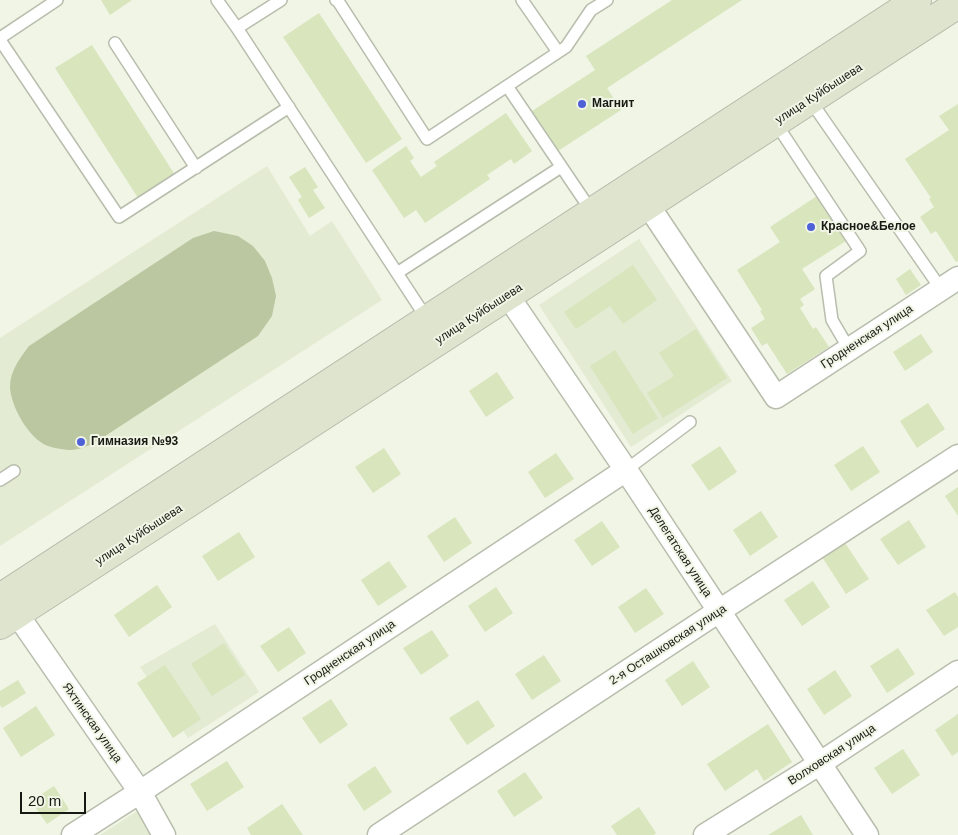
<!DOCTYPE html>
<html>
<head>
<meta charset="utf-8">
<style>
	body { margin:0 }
	#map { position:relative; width:958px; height:835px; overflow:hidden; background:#f0f5e5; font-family:Arial,sans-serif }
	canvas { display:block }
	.scale { position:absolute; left:20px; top:792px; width:66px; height:22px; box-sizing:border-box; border:2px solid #171913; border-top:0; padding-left:6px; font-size:15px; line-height:18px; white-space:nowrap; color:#171913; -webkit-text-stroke:4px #f0f5e5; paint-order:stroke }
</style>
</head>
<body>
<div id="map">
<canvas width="958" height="835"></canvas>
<div class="scale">20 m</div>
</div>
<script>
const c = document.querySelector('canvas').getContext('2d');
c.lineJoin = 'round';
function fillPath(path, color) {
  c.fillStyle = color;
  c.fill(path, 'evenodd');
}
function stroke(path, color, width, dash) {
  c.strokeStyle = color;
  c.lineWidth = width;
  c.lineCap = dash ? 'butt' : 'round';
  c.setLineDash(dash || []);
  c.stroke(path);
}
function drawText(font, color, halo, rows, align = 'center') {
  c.font = font + ' Arial,sans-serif';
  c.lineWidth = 4;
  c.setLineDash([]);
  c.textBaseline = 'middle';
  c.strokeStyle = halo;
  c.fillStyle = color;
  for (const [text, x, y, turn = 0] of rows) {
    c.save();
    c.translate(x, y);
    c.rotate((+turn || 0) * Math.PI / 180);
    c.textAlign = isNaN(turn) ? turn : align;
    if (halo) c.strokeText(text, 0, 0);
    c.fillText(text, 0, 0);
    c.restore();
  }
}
const built = new Path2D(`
	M267 166 310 236 332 221 382 300 0 546V338Z
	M639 239 732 381 631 447 539 305Z
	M215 624 259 692 188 738 140 667Z
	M139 810 154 835H100Z`);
const green = new Path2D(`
	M214 231 238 236 253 246 265 261 272 278 276 296 272 316 258 336 93 444C87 446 78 450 71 450 66 450 53 448 48 446 29 439 11 407 10 387 10 371 20 358 29 346L193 238Z`);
const building = new Path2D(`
	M101 0H132L110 15Z
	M672 0H742L607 88 621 110 558 151 532 111 595 70 586 56Z
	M319 13 402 139 366 163 283 37Z
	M92 45 175 175 138 198 55 68Z
	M958 104V261L956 262 936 231 931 234 920 217 934 207 929 199 931 198 905 159 949 130 939 116Z
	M506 113 532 151 514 164 511 159 487 175 490 179 425 223 416 210 404 218 372 170 406 146 414 158 410 161 421 177 437 166 434 162Z
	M305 167 318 187 313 190 325 208 309 218 298 200 302 197 289 177Z
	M817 196 846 241 802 269 815 289 800 299 804 305 800 308 813 329 816 327 829 347 787 374 767 343 762 346 751 328 765 319 760 311 762 310 737 270 780 242 770 227Z
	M633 265 657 300 623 324 610 306 576 329 564 312Z
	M910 269 921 285 906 295 896 279Z
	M696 329 727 378 663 418 647 393 674 376 659 353Z
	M921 334 933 352 905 371 893 352Z
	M615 350 658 418 633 434 590 366Z
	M497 372 514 398 486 417 469 391Z
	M928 403 945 429 917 448 900 421Z
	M720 446 737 472 709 491 691 465Z
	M863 446 880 472 851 491 834 465Z
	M384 448 401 474 373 493 355 467Z
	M556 453 574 479 545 498 528 472Z
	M958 487V516L945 496Z
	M761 511 778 537 750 556 733 530Z
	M455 517 472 543 444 562 427 536Z
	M909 520 926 547 898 565 880 539Z
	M602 521 620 547 592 566 574 540Z
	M239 532 255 557 218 581 202 556Z
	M845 543 869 579 846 594 822 557Z
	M389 561 407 587 378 606 361 580Z
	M813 581 830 607 802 626 784 600Z
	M157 585 172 607 129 637 114 615Z
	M496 587 513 613 485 632 468 606Z
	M646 588 664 614 635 633 618 607Z
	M955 592 958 597V627L944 636 926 610Z
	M289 627 306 653 278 672 260 646Z
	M432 630 449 656 421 675 403 648Z
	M224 643 245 675 212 696 191 664Z
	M898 648 915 674 887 693 870 666Z
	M544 655 561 681 532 700 515 674Z
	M693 661 710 687 682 706 665 680Z
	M165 665 201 719 173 738 137 683Z
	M835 670 852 696 824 715 807 689Z
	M18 680 26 693 2 708 0 705V691Z
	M331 699 348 725 320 744 302 718Z
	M478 700 495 726 467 745 449 718Z
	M36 706 55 735 21 757 3 728Z
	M958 714V752L952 756 935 730Z
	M768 724 792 762 764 781 757 769 725 791 707 764Z
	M903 749 920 775 892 794 874 768Z
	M227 761 244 787 207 811 190 784Z
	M375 766 392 792 364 811 347 785Z
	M525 772 543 798 514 817 497 791Z
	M54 786 69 809 47 824 31 801Z
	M282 804 303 835H251L247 828Z
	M639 807 656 833 654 835H617L611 826Z
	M801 815 813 835H768Z`);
const lane = new Path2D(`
	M217 0 237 28 427 319
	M336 0 338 1 427 139 566 47 591 10 607 0
	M522 0 558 52
	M237 28 281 0
	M0 38 57 0
	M0 40 119 217 289 107
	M115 43 196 168
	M507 86 592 212
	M810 100 941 289
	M775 122 860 251 826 276 832 320 849 349
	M397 273 561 167
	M626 470 690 422
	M0 480 14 471`);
const street = new Path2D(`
	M648 205 776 397 958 278
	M508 296 626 470 867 835
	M17 614 140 792 164 835
	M73 835 140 792 626 470
	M379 835 719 611 958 456
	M705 835 819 764 958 672`);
const secondary = new Path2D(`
	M0 598 917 0
	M0 625 958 4`);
const markers = [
	[582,104,5,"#4e61d6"],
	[811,227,5,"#4e61d6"],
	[81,442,5,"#4e61d6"]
];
const streetNames = [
	["улица Куйбышева",819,94,-33],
	["улица Куйбышева",479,314,-33],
	["Гродненская улица",867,337,-33],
	["улица Куйбышева",139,535,-33],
	["Делегатская улица",680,552,57],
	["2-я Осташковская улица",668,645,-33],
	["Гродненская улица",350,653,-34],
	["Яхтинская улица",92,723,55],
	["Волховская улица",832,755,-33]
];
const poiNames = [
	["Магнит",592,104],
	["Красное&Белое",821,227],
	["Гимназия №93",91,442]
];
fillPath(built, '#e3ebd3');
fillPath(green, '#bac7a0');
fillPath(building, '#d8e5bd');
stroke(lane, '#b8bdad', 14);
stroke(street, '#b8bdad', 25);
stroke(secondary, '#b8bdad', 30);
stroke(lane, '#fff', 11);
stroke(street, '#fff', 22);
stroke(secondary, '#dee4ce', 28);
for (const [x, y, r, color] of markers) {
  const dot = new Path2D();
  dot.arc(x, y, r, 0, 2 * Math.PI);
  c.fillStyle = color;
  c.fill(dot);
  stroke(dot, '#f0f5e5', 2);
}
drawText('12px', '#171913', '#f0f5e5', streetNames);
drawText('bold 12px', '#171913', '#f0f5e5', poiNames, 'left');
</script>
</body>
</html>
